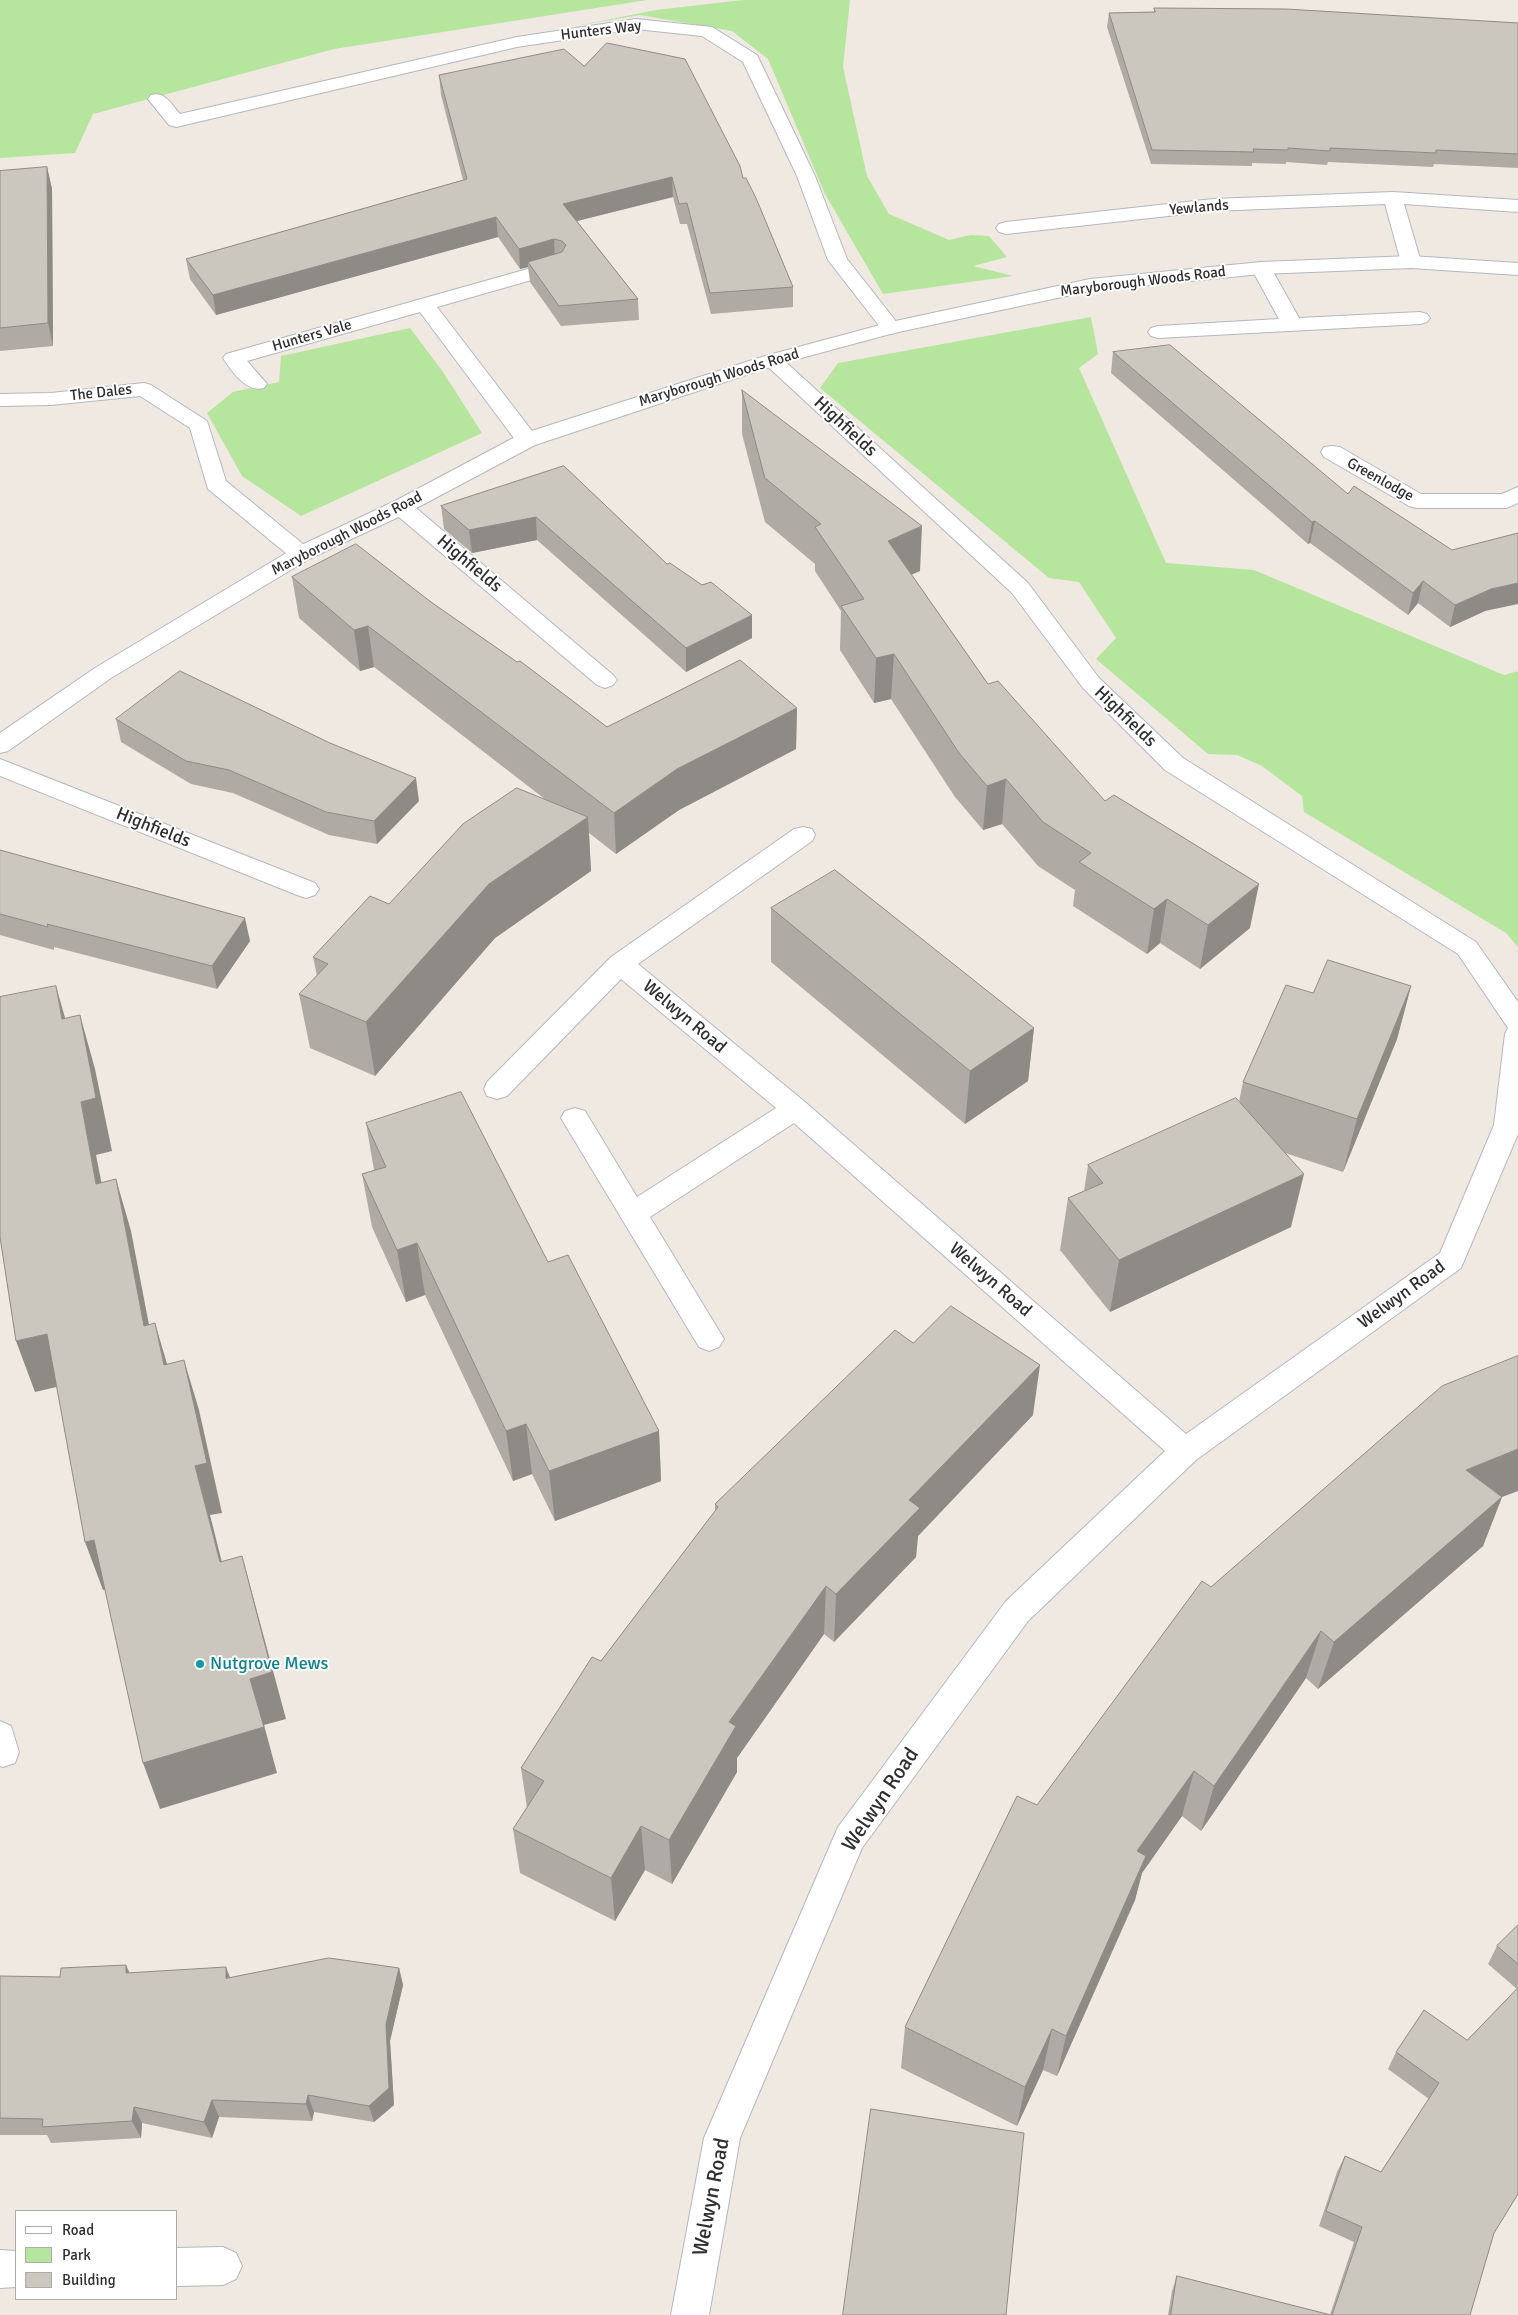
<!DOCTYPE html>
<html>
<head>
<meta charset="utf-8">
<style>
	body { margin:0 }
	#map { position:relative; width:1518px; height:2315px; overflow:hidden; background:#efe9e1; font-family:Signika,sans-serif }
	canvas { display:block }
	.legend { position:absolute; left:15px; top:2210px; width:162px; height:90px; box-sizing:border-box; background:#fff; border:1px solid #ababab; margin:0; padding:6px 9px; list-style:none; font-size:15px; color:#2e2e2e }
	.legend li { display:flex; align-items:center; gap:10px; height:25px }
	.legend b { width:25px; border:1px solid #ababab }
</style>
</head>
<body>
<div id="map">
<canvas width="1518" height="2315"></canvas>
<ul class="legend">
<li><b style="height:6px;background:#fff"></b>Road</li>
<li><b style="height:14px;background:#b6e59e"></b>Park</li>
<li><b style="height:14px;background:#cbc7bf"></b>Building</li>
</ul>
</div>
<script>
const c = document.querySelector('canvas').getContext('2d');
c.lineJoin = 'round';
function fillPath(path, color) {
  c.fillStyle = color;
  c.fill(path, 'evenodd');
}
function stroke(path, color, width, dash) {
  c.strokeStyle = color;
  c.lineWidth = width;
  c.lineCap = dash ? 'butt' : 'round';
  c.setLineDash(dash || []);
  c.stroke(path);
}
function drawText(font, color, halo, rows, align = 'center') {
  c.font = font + ' Signika,sans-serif';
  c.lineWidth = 4;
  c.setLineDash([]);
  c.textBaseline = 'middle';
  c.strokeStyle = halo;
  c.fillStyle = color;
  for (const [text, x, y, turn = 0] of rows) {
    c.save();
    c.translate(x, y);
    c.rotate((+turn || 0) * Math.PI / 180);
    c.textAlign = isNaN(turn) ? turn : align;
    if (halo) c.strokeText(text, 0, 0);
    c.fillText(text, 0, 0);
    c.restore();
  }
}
const green = new Path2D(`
	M0 0H647L334 49 93 114 75 153 0 158Z
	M743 0H850L843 67 867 176 889 214 949 240 970 235 989 236 1007 257 973 266 1013 276 883 294 825 194 768 59 732 31 640 15 576 26 656 10Z
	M1091 317 1098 354 1079 368 1166 563 1254 570 1504 675 1518 671V947L1506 933 1304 812 1302 796 1262 766 1237 755 1208 754 1096 659 1116 638 1079 582 1049 578 820 388 838 363Z
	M410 328 443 372 482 433 301 516 242 476 207 413 233 392 279 382 281 356Z`);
const minor = new Path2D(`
	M636 19 712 27 757 55 815 176 847 259 898 324 901 328 898 332 891 334 884 332 828 260 797 176 743 62 702 36 636 29 517 47 176 127 169 125 148 99 151 95C165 91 171 104 180 114L517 37Z
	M1393 192 1518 200V212L1404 204 1421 262 1418 266H1404L1401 262 1385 204 1213 211 1006 234 999 232 996 228 999 224 1006 222 1213 199Z
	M556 261 563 263 566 267 563 271 437 307 535 435 538 440 535 445 527 446 519 445 420 312 247 361 267 384 264 388C247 393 232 372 223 358L226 354Z
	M1261 262 1268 264 1271 268 1299 318 1420 312 1427 314 1430 318 1427 322 1420 324 1158 338 1151 336 1148 332 1151 328 1158 326 1279 319 1251 268 1254 264Z
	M772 354 779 356 1028 583 1099 678 1183 758 1476 942 1518 1002V1134L1461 1268 1196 1460 1028 1621 862 1848 740 2138 709 2315H671L704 2138 838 1827 1006 1601 1165 1451 794 1123 650 1217 724 1339 719 1347 709 1351 699 1347 561 1118 565 1111 575 1108 585 1111 637 1197 776 1108 621 979 507 1096 497 1099 487 1096 484 1089 487 1082 611 957 794 829 803 827 812 829 815 835 812 841 638 964 805 1102 1186 1434 1440 1253 1494 1125 1505 1034 1508 1028 1458 954 1165 770 1083 688 1012 593 765 364 762 360 765 356Z
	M144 383 151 385 207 421 226 481 309 549 312 554 309 559 301 561 293 559 208 489 190 428 140 396 51 405 0 406V394L51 393Z
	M1332 446 1340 447 1421 494H1502L1518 487V503L1506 508H1417L1409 506 1324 457 1321 452 1324 447Z
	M401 500 409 502 613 675 617 680 613 685 605 688 597 685 393 512 390 507 393 502Z
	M0 759 315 883 319 889 315 895 306 898 297 895 0 776Z
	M0 1721 11 1726 19 1752 15 1763 3 1767 0 1766Z
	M223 2247 236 2253 242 2266 236 2279 223 2285 176 2286V2248Z
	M0 2250 16 2251V2287L0 2288Z`);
const tertiary = new Path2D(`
	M1411 256 1518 263V275L1411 268 1261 274 1090 291 894 333 779 364 535 445 409 512 309 559 111 678 8 751 0 753V733L95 668 293 549 393 502 519 435 765 356 891 322 1090 279 1261 262Z`);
const wall = new Path2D(`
	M1154 8 1518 23V168L1434 164 1433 167 1328 162 1327 165 1286 162V164L1252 163V166L1151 164 1107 27 1109 13 1154 12Z
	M584 66 743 178 793 287V307L711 314 687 224H680L673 197 577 221 638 299 639 320 561 326 530 282 528 267 520 269 498 237 216 315 190 279 186 259 463 180 441 95 439 75Z
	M47 167 52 189 53 346 0 351V171Z
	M1113 352 1485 611 1450 627 1418 603 1408 615 1310 543 1308 544 1111 373Z
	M742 390 920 571 911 574 988 684 1105 801 1250 928 1200 969 1160 943 1147 954 1073 906 1075 890 1038 866 1002 824 983 830 955 797 891 699 874 703 840 650 841 611 815 571V564L765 522 742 434Z
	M564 466 667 564 752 638 686 672 537 540 472 553 444 529 441 506Z
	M292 577 431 602 607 727 797 708 796 749 679 810 616 854 589 833 591 871 495 938 375 1076 310 1048 299 994 317 976 313 957 389 904 546 800 374 667 360 671 299 618Z
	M116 719 419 801 377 844 329 835 233 793 191 784 121 742Z
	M0 850 250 941 217 989 54 947V950L0 935Z
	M771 908 1034 1028 1028 1081 965 1124 771 962Z
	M1411 986 1397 1039 1343 1172 1285 1153 1291 1227 1110 1312 1060 1250 1068 1198 1084 1191 1088 1165 1239 1102 1243 1082 1313 993Z
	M366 1123 548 1262 659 1431 661 1481 555 1521 532 1474 513 1481 425 1295 406 1302 372 1227 362 1174 374 1170Z
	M913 1343 1033 1415 918 1536 916 1557 834 1642 824 1634 737 1758V1772L672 1884 645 1870 615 1921 520 1873 513 1829 527 1808 521 1768 601 1661 715 1511V1504Z
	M1502 1497 1483 1546 1318 1689 1306 1678 1201 1831 1182 1816 1142 1873 1135 1900 1057 2076 1043 2070 1017 2126 901 2068 905 2027 1037 1805 1211 1587Z
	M1518 1925V2194L1494 2233 1470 2315H1168L1172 2291 1177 2276 1330 2315 1354 2242 1319 2226 1337 2172 1345 2156 1381 2172 1429 2099 1388 2069 1396 2052 1467 2040 1517 1989 1488 1964 1497 1946Z
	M399 1968 403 1985 390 2041 394 2105 374 2122 314 2112 312 2121 219 2117 212 2138 142 2123 141 2138 51 2143 47 2135H0V1976L60 1977 130 1973 230 1977Z`);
const shadedWall = new Path2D(`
	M47 167 52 189 53 346 48 323Z
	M672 177 673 197 565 224 563 204Z
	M496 217 498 237 216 315 213 295Z
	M554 239 555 259 528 262V267L520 269 519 249Z
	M536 517 537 540 472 553 469 530Z
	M1315 521 1310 543 1308 544 1312 522Z
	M922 526 920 571 886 586 888 541Z
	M1423 581 1418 603 1408 615 1413 593Z
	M1518 583V604L1485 611 1450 627 1455 605 1491 589Z
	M752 615V638L686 672V648Z
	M368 626 374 667 360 671 354 630Z
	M894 654 891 699 874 703 876 658Z
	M797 708 796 749 679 810 616 854 614 813 677 769Z
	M416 778 419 801 377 844 374 821Z
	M1006 779 1002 824 983 830 987 786Z
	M588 817 591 871 495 938 375 1076 366 1022 489 884Z
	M1259 884 1250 928 1200 969 1208 925Z
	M1167 899 1160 943 1147 954 1154 909Z
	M245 918 250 941 217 989 212 966Z
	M56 986 71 1039 62 1019Z
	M1411 986 1397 1039 1343 1172 1357 1119Z
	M80 1015 95 1069 112 1151 96 1155 112 1236 96 1184 81 1102Z
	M1034 1028 1028 1081 965 1124 970 1071Z
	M1304 1174 1291 1227 1110 1312 1119 1260Z
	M116 1179 131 1231 159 1377 144 1326Z
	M417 1243 425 1295 406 1302 397 1250Z
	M155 1323 170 1374 164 1365Z
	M47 1334 65 1385 35 1392 16 1341Z
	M184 1360 199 1410 222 1513 210 1515 234 1610 220 1562 195 1466Z
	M1040 1365 1033 1415 918 1536 916 1557 834 1642 836 1594 909 1500Z
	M526 1424 532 1474 513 1481 506 1431Z
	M659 1431 661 1481 555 1521 549 1471Z
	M1518 1449V1491L1502 1497 1483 1546 1318 1689 1334 1642 1466 1470Z
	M94 1540 111 1588 103 1590 85 1542Z
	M242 1556 286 1719 264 1725 277 1773 160 1809 143 1763 250 1679Z
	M826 1586 824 1634 737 1758V1772L672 1884 669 1840 729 1722Z
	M1321 1631 1306 1678 1201 1831 1214 1786Z
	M1194 1771 1182 1816 1142 1873 1135 1900 1057 2076 1066 2036 1137 1851Z
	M641 1826 645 1870 615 1921 611 1878Z
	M126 1965 134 1983 126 1973Z
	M226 1967 233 1985 226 1978Z
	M399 1968 403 1985 390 2041 394 2105 374 2122 369 2106 386 2024Z
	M1052 2029 1043 2070 1017 2126 1025 2087Z
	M308 2095 314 2112 312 2121 306 2104Z
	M212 2100 219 2117 212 2138 204 2122Z
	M134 2107 142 2123 141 2138 132 2121Z`);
const building = new Path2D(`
	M1154 8 1286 9 1518 23V154L1436 150V153L1330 148V151L1288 148V150L1253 149 1254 152 1152 150 1109 13 1155 12Z
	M607 43 685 59 740 166 743 178H746L756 198 793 287 710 293 687 203 679 204 672 177 563 204 638 299 559 306 528 262 562 252 566 245 562 241 554 239 519 249 496 217 213 295 186 259 467 179 439 75 564 49 584 66Z
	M47 167 48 323 0 328V171Z
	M1170 345 1348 494 1354 486 1452 550 1518 533V583L1491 589 1455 605 1423 581 1413 593 1315 521 1312 522 1113 352Z
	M742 390 922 526 888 541 988 684 998 681 1105 801 1114 795 1259 884 1208 925 1167 899 1154 909 1079 862 1091 853 1043 822 1006 779 987 786 959 753 894 654 876 658 841 606 864 599 815 527 821 524 765 478Z
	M564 466 667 564 670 563 702 585 711 582 752 615 686 648 536 517 469 530 441 506Z
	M356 544 431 602 517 662 520 661 607 727 740 660 797 708 677 769 614 813 368 626 354 630 292 577Z
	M180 671 330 743 416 778 374 821 326 812 229 770 186 761 116 719Z
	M517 788 588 817 489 884 366 1022 299 994 328 964 313 957 370 896 389 904 463 824Z
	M0 850 245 918 212 966 47 924 48 927 0 914Z
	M835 870 1034 1028 970 1071 771 908Z
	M1328 960 1411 986 1357 1119 1243 1082 1286 985 1313 993Z
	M56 986 62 1019 80 1015 96 1098 81 1102 96 1184 116 1179 144 1326 155 1323 164 1365 184 1360 207 1463 195 1466 220 1562 242 1556 272 1672 250 1679 264 1727 143 1763 94 1540 85 1542 47 1334 16 1341 0 1237V997Z
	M461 1092 548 1262 568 1255 659 1431 549 1471 526 1424 506 1431 417 1243 397 1250 362 1174 386 1167 366 1123Z
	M1236 1098 1304 1174 1119 1260 1068 1198 1103 1183 1088 1165Z
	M951 1306 1040 1365 909 1500 920 1508 836 1594 826 1586 729 1722 736 1726 669 1840 641 1826 611 1878 513 1829 544 1781 521 1768 592 1657 601 1661 718 1507 715 1504 895 1330 913 1343Z
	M1518 1356V1449L1466 1470 1502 1497 1334 1642 1321 1631 1214 1786 1194 1771 1137 1851 1146 1856 1066 2036 1052 2029 1025 2087 905 2027 1017 1796 1037 1805 1202 1581 1211 1587 1442 1386Z
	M1518 1925V1964L1497 1946Z
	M329 1958 399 1968 386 2024 389 2088 369 2106 308 2095 306 2104 212 2100 204 2122 134 2107 132 2121 42 2127 43 2119 0 2118V1976L60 1977 61 1968 126 1965V1973L226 1967V1978Z
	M1518 1988V2194L1494 2233 1470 2315H1332L1362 2227 1326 2211 1345 2156 1381 2172 1439 2083 1396 2052 1424 2010 1467 2040Z
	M871 2109 1024 2133 1006 2315H843Z
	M1177 2276 1331 2315H1171Z`);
const markers = [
	[200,1664,5,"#0f9aa8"]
];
const farStreetnames = [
	["Hunters Way",601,31,-7],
	["Yewlands",1199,208,-5],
	["Maryborough Woods Road",1143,282,-7],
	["Hunters Vale",312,336,-16],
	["Maryborough Woods Road",719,378,-17],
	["The Dales",101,393,-6],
	["Greenlodge",1380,480,29],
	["Maryborough Woods Road",347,534,-27]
];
const streetNames = [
	["Highfields",845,427,43],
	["Highfields",469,564,40],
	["Highfields",1125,717,44],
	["Highfields",153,828,22],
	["Welwyn Road",684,1017,40],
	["Welwyn Road",990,1280,41],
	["Welwyn Road",1402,1295,-36]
];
const cultureNames = [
	["Nutgrove Mews",210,1664]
];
const nearStreetnames = [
	["Welwyn Road",881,1800,-56],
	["Welwyn Road",712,2197,-79]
];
fillPath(green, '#b6e59e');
stroke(minor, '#b4b7c1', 2);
stroke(tertiary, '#b4b7c1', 2);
fillPath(minor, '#fff');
fillPath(tertiary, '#fff');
fillPath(wall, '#afaba4');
fillPath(shadedWall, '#8e8b86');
fillPath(building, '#cbc7bf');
stroke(building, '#8e8b86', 1);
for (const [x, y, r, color] of markers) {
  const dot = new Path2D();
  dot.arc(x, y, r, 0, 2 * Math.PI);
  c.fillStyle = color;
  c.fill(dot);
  stroke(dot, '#fff', 2);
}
drawText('15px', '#2e2e2e', '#fff', farStreetnames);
drawText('18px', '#2e2e2e', '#fff', streetNames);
drawText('18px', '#0d838f', '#fff', cultureNames, 'left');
drawText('21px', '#2e2e2e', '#fff', nearStreetnames);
</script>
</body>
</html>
